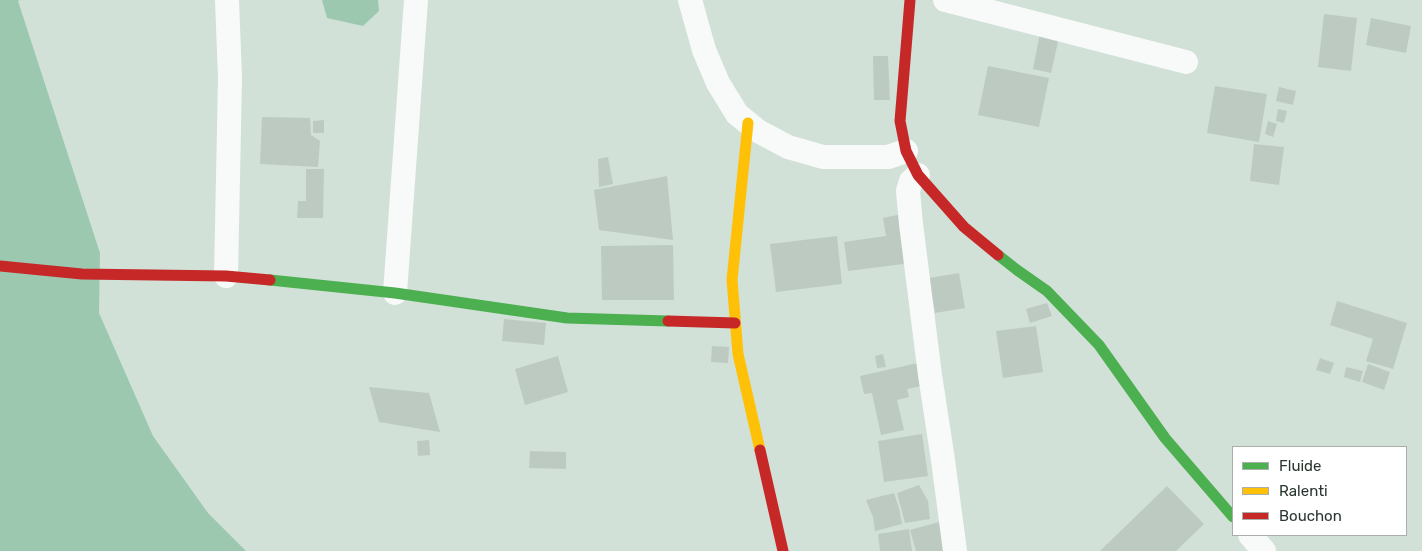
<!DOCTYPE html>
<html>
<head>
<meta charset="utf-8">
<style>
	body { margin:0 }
	#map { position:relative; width:1422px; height:551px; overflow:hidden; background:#d1e1d7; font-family:Rubik,sans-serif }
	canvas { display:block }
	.legend { position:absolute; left:1232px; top:446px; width:175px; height:90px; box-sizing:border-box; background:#fff; border:1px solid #aaafac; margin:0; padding:6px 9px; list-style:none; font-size:15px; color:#2a362f }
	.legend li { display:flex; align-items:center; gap:10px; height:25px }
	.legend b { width:25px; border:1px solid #aaafac }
</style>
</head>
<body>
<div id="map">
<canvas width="1422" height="551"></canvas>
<ul class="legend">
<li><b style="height:6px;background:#4caf50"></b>Fluide</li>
<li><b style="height:6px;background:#ffc107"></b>Ralenti</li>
<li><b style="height:6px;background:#c62828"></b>Bouchon</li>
</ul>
</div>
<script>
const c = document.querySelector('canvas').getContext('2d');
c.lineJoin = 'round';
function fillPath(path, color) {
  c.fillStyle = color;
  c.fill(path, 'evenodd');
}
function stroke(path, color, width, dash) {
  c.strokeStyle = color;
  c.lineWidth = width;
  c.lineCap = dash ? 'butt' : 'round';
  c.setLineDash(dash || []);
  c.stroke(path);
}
const forest = new Path2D(`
	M0 0H20L18 1 100 253 99 313 153 436 208 513 246 551H0Z
	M322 0H378L379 11 363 26 327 18Z`);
const building = new Path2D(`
	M1324 14 1357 18 1351 71 1318 67Z
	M1371 18 1411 26 1406 53 1366 45Z
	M1040 33 1059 37 1051 73 1033 69Z
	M873 56H888L890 100H874Z
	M988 66 1049 78 1039 127 978 115Z
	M1215 86 1267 94 1259 142 1207 133Z
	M1279 87 1296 91 1293 105 1276 101Z
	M1278 109 1287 111 1284 123 1276 121Z
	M262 117 310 118 311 135 320 141 318 167 260 164Z
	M324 120V133H313V121Z
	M1268 121 1277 124 1273 137 1265 134Z
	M1254 144 1284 147 1279 185 1250 181Z
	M608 157 613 184 599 187 598 159Z
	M306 169H324L323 218H297L298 201H306Z
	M667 176 673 240 599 230 594 190Z
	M902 214 911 263 848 271 844 242 886 236 883 218Z
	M837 236 842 284 776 292 770 244Z
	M673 245 674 300H602L601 246Z
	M959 273 965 308 935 313 929 278Z
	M1337 301 1407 323 1393 369 1366 361 1373 339 1330 325Z
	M1047 303 1052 316 1030 323 1026 309Z
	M504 319 546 323 544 345 502 341Z
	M1036 326 1043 372 1003 378 996 331Z
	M712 346 729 347 728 363 711 362Z
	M883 354 886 367 877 368 875 356Z
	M558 356 568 392 525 405 515 369Z
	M1320 358 1334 363 1330 374 1316 370Z
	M922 362 927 385 907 389 909 397 897 400 904 430 881 435 872 393 864 394 860 376Z
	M1368 364 1390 372 1384 390 1362 382Z
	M1346 367 1363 371 1360 382 1344 377Z
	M369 387 429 393 440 432 379 422Z
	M922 434 928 476 884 482 878 441Z
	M429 440 430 455 418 456 417 441Z
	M530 451 566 452V469L529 468Z
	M919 485 928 501 930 519 905 523 897 493Z
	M1167 486 1204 524 1176 551H1100Z
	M894 493 899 508 902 524 875 531 873 517 866 500Z
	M939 522 946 551H916L910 530Z
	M909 529 912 551H880L878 534Z`);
const street = new Path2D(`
	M690 0 704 50 718 83 737 114 758 131 788 147 823 157H888L906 151
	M945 0 1186 62
	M918 175 911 181 908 191 911 224 930 375 943 460 955 551
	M226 276 230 78 227 0
	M395 293 416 0
	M1250 535 1264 551`);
const fast = new Path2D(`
	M998 255 1017 270 1047 291 1099 345 1165 438 1233 517
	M270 280 395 293 567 318 668 321`);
const slow = new Path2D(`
	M748 123 732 280 738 354 760 450`);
const jam = new Path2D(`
	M910 0 900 121 906 151 918 175 964 227 998 255
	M0 266 82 274 226 276 270 280
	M668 321 735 323
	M760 450 783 551`);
fillPath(forest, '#9dc8b0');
fillPath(building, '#bdcac2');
stroke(street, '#f8faf9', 24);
stroke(fast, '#4caf50', 11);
stroke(slow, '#ffc107', 11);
stroke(jam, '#c62828', 11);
</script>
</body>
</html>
